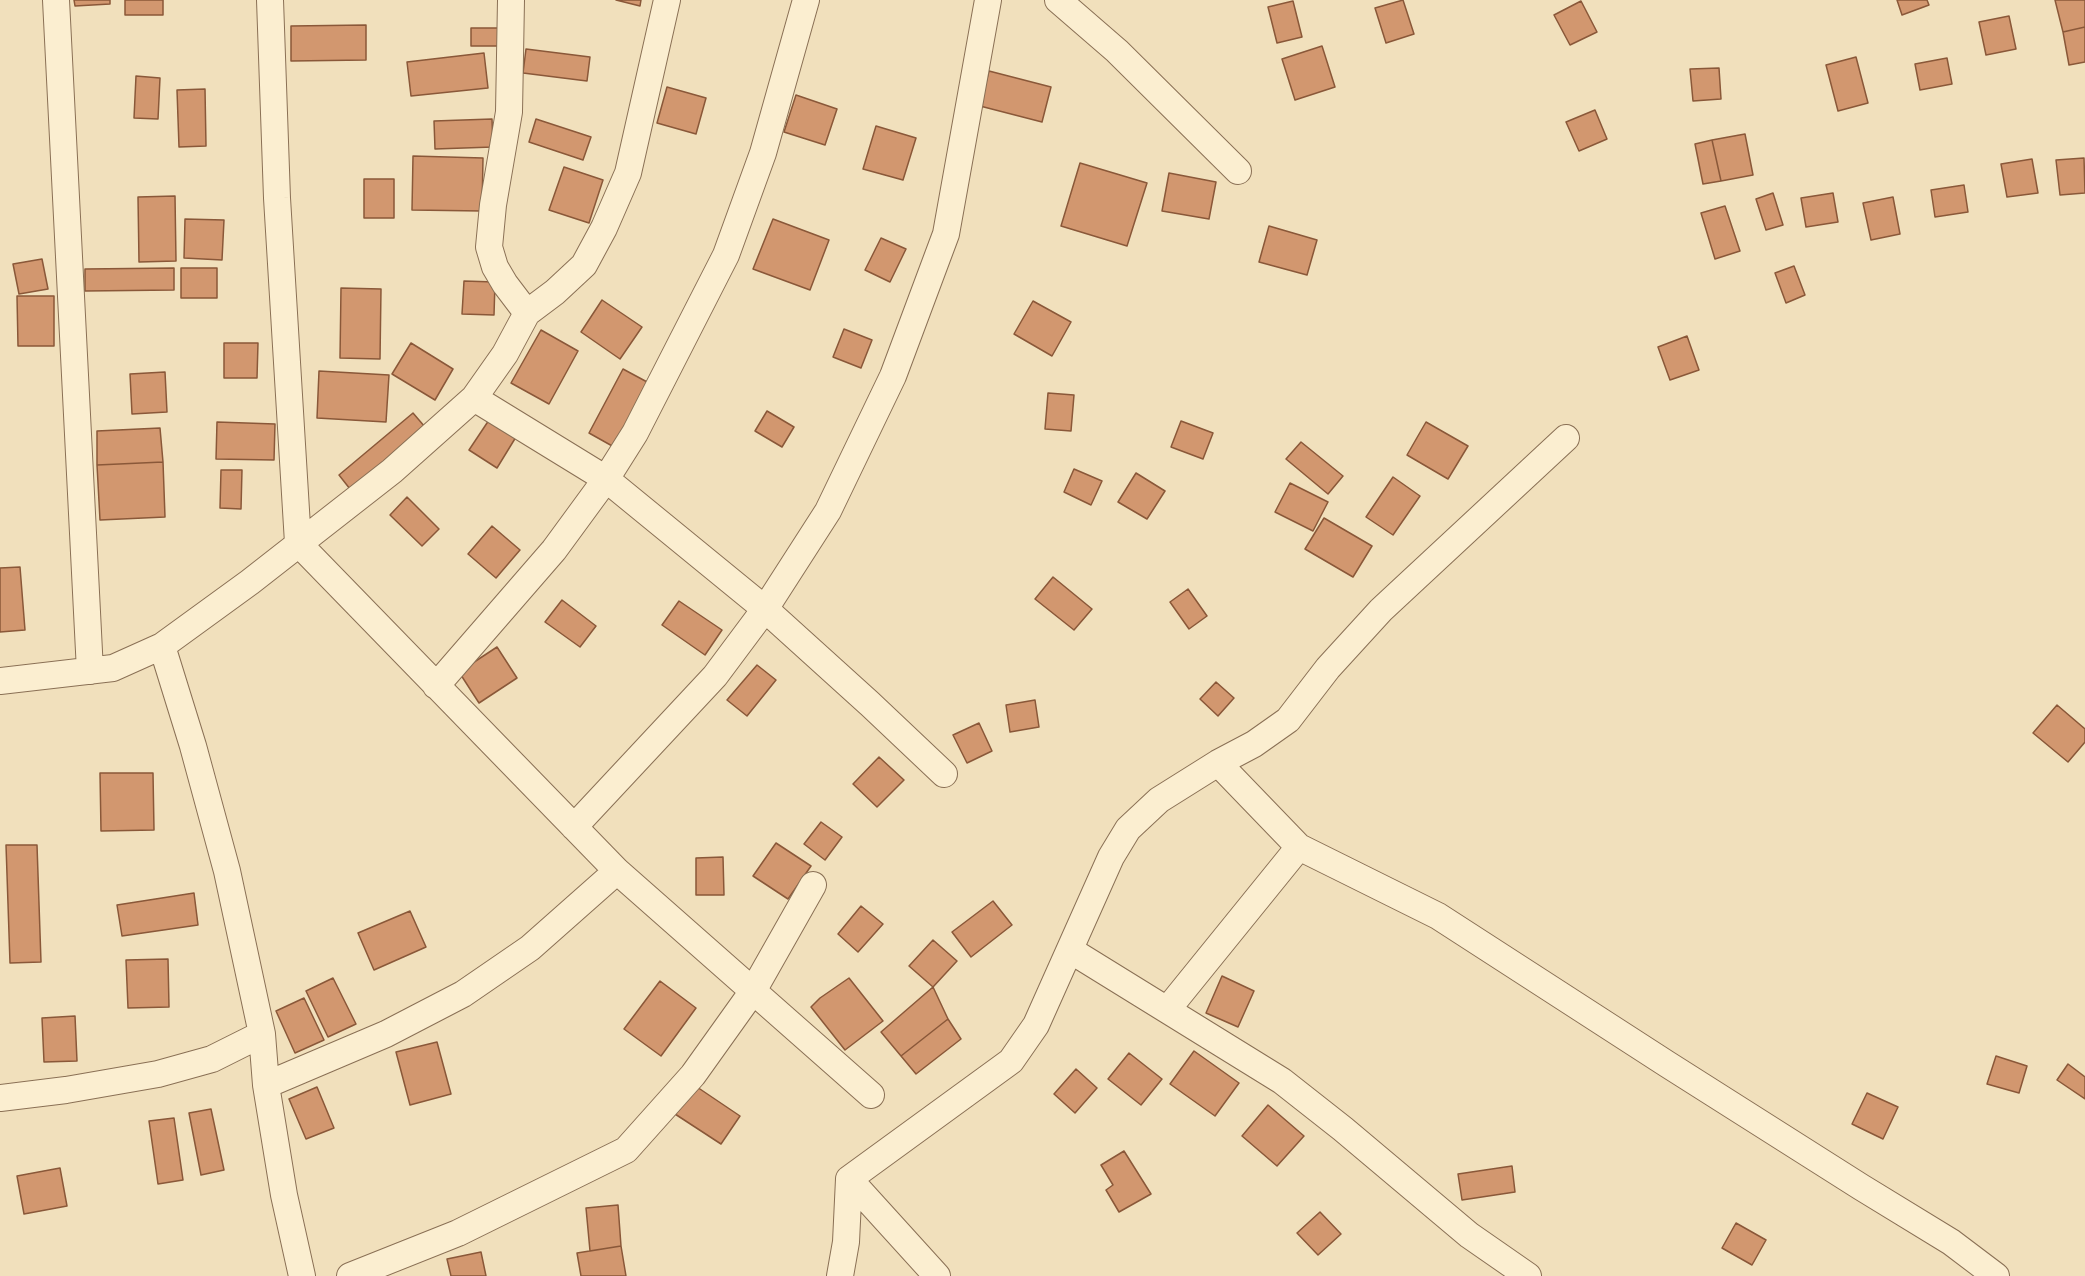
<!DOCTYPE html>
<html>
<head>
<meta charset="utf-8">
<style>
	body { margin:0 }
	canvas { display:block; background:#f1e0bc }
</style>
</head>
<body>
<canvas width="2085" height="1276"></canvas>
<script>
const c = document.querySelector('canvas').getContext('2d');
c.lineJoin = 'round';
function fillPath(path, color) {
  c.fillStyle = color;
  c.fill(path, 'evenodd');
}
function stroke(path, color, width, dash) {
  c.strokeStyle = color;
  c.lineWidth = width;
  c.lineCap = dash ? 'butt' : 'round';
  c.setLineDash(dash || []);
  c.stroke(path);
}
const building = new Path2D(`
	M74 0H110V4L75 6Z
	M125 0H163V15H125Z
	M616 0H641L640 6Z
	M1403 0 1414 34 1386 43 1375 8Z
	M1897 0H1927L1929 5 1902 15Z
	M2055 0H2085V27L2063 32Z
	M1293 1 1302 37 1277 43 1268 7Z
	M1581 1 1597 32 1570 45 1554 15Z
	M2009 16 2016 49 1986 55 1979 22Z
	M366 25V60L291 61V26Z
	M2085 27V62L2069 65 2063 32Z
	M471 28H499V46H471Z
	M1322 46 1335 87 1295 100 1282 59Z
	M526 49 590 57 587 81 523 73Z
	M484 53 488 88 411 96 407 62Z
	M1856 57 1868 103 1838 111 1826 65Z
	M1947 58 1952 84 1920 90 1915 64Z
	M1719 68 1721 99 1693 101 1690 69Z
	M989 71 1051 87 1042 122 980 106Z
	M136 76 160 78 158 119 134 118Z
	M667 87 706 98 696 134 657 123Z
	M205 89 206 146 179 147 177 90Z
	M796 95 837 109 825 145 784 132Z
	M1595 110 1607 139 1579 151 1566 122Z
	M492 119 493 147 435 149 434 121Z
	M536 119 591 137 583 160 529 142Z
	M876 126 916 138 903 180 863 169Z
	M1745 134 1753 175 1721 181 1712 140Z
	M1712 140 1721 181 1703 184 1695 144Z
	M413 156 483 158 482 211 412 210Z
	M2084 158 2085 193 2060 195 2056 160Z
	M2032 159 2038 193 2007 197 2001 164Z
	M1080 163 1147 183 1127 246 1061 226Z
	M564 167 603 180 589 223 549 210Z
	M1169 173 1216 182 1209 219 1162 211Z
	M364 179H394V218H364Z
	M1964 185 1968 212 1935 217 1931 190Z
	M1773 193 1783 225 1766 230 1756 199Z
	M1833 193 1838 222 1806 227 1801 198Z
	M175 196 176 261 139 262 138 197Z
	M1893 197 1900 234 1871 240 1863 203Z
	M1725 206 1740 251 1715 259 1701 213Z
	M185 219 224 220 222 260 184 258Z
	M773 219 829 240 810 290 753 269Z
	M1269 226 1317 240 1307 275 1259 262Z
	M881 238 906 249 890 282 865 270Z
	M42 259 48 289 19 294 13 264Z
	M1794 266 1805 295 1786 303 1775 273Z
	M174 268V290L85 291V269Z
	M181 268H217V298H181Z
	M464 281 495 282 494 315 462 314Z
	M341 288 381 289 380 359 340 358Z
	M17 296H54V346H18Z
	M602 300 642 327 620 359 581 332Z
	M1033 301 1071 322 1052 356 1014 334Z
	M844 329 872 340 861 368 833 357Z
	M541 330 578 351 549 404 511 383Z
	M1687 336 1699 370 1670 380 1658 347Z
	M224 343H258L257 378H224Z
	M411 343 453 369 435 400 392 374Z
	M623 369 649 383 614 447 589 433Z
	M319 371 389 375 386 422 317 418Z
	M165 372 167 412 132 414 130 374Z
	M1048 393 1074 395 1071 431 1045 429Z
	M767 411 794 427 782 447 755 431Z
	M413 413 425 427 350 489 339 475Z
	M489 420 516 437 497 468 469 450Z
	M1181 421 1213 433 1203 459 1171 447Z
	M217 422 275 424 274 460 216 459Z
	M1426 422 1468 446 1448 479 1407 455Z
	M160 428 163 462 97 465V431Z
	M1301 442 1343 476 1328 494 1286 459Z
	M163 462 165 517 100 520 97 465Z
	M1074 469 1102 481 1091 505 1064 492Z
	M221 470H242L241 509 220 508Z
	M1136 473 1165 491 1147 519 1118 502Z
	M1393 477 1420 496 1393 535 1366 517Z
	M1290 483 1328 502 1313 531 1275 512Z
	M407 497 439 529 422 546 390 515Z
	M1324 518 1372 546 1353 577 1305 549Z
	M492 526 520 550 496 578 468 554Z
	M20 567 25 630 0 632V568Z
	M1053 577 1092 609 1074 630 1035 599Z
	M1188 589 1207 616 1189 629 1170 602Z
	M562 600 596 626 580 647 545 622Z
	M679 601 722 630 705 655 662 625Z
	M497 647 517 678 479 703 459 672Z
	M757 665 776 680 747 716 727 700Z
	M1216 682 1234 698 1218 716 1200 699Z
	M1035 700 1039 727 1010 732 1006 705Z
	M2057 705 2085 729V742L2068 762 2033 733Z
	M979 723 992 751 967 763 953 735Z
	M879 757 904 780 877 807 853 784Z
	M100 773H153L154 830 101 831Z
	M821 822 842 837 825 860 804 844Z
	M776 843 811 866 788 899 753 876Z
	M6 845H37L41 962 10 963Z
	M723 857 724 895H696V858Z
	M194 893 198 925 122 936 117 905Z
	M993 901 1012 925 971 957 952 932Z
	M861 906 883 924 858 952 838 934Z
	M410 911 426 947 374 970 358 933Z
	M933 940 957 961 933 987 909 966Z
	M168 959 169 1007 128 1008 126 960Z
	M1222 976 1254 991 1238 1027 1206 1013Z
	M333 978 356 1024 328 1037 306 991Z
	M849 978 883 1021 845 1050 811 1007 820 998Z
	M660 981 696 1008 661 1056 624 1029Z
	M933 987 948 1019 901 1056 881 1032Z
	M304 998 324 1040 295 1053 276 1011Z
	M75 1016 77 1061 44 1062 42 1018Z
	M948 1019 961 1039 916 1074 901 1056Z
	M437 1042 451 1094 410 1105 396 1052Z
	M1194 1051 1239 1083 1215 1116 1170 1084Z
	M1129 1053 1162 1079 1141 1105 1108 1079Z
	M1996 1056 2027 1066 2019 1093 1987 1084Z
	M2068 1064 2085 1077V1099L2057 1080Z
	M1076 1069 1097 1088 1075 1113 1054 1094Z
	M694 1085 740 1116 721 1144 675 1114Z
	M317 1087 334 1128 306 1139 289 1099Z
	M1867 1093 1898 1107 1883 1139 1852 1124Z
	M1268 1105 1304 1136 1277 1166 1242 1136Z
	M211 1109 224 1170 201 1175 189 1113Z
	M174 1118 183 1180 158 1184 149 1121Z
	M1124 1151 1151 1194 1119 1212 1106 1190 1113 1185 1101 1165Z
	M1512 1166 1515 1192 1462 1200 1458 1174Z
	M60 1168 67 1206 24 1214 17 1176Z
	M618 1205 621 1246 590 1251 586 1208Z
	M1320 1212 1341 1234 1318 1255 1297 1233Z
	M1736 1223 1766 1240 1752 1265 1722 1248Z
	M621 1246 626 1276H581L577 1253Z
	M481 1252 486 1276H451L447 1259Z`);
const street = new Path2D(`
	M56 0 90 671
	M270 0 277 198 298 543 617 871 871 1095
	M511 0 509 112 493 205 489 247 495 267 505 284 527 313
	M1058 0 1117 51 1238 171
	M474 398 606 479 765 609 870 704 944 774
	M162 646 193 746 227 871 262 1034 266 1085 284 1195 302 1276
	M0 681 113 668 162 646 250 582 392 471 474 398 505 354 527 313 555 292 584 265 604 228 628 173 667 0
	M436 686 554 550 606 479 635 433 726 255 763 153 806 0
	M1218 763 1299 847 1438 916 1667 1064 1861 1187 1951 1242 1996 1276
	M574 827 715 676 765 609 828 511 893 376 946 234 988 0
	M1070 950 1282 1081 1343 1129 1469 1235 1528 1276
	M1167 1010 1299 847
	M266 1085 386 1034 463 994 530 948 617 871
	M0 1098 66 1090 158 1074 212 1059 262 1034
	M849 1179 937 1276
	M350 1276 458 1233 626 1150 693 1075 753 991 813 885
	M840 1276 846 1242 849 1179 1011 1061 1036 1025 1111 857 1128 829 1159 800 1218 763 1254 744 1288 720 1328 668 1381 610 1566 438`);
fillPath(building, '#d2976f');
stroke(building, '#8a5839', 1.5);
stroke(street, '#8a7055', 28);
stroke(street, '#fbeed0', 26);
</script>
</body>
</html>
